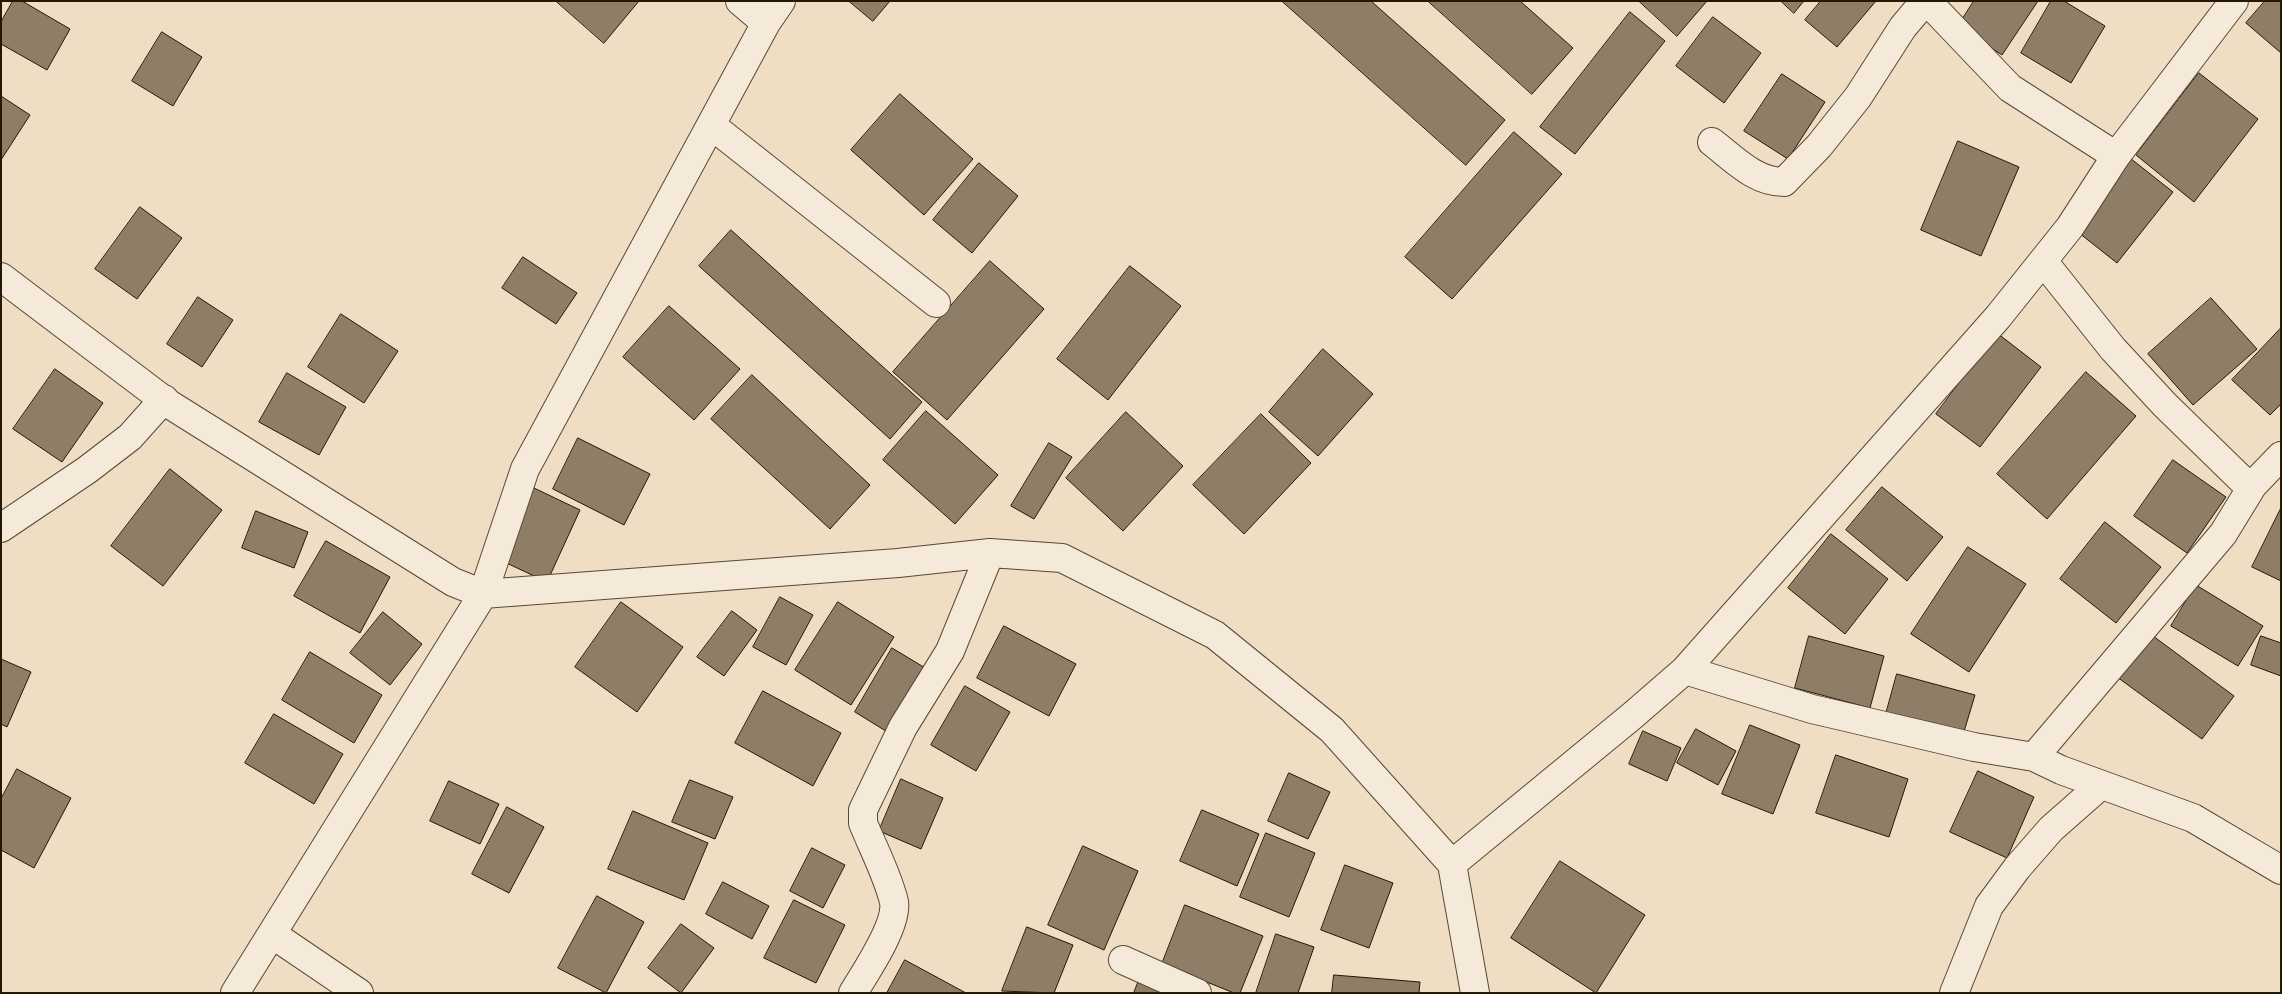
<!DOCTYPE html>
<html>
<head>
<meta charset="utf-8">
<style>
	body { margin:0 }
	#map { position:relative; width:2282px; height:994px; overflow:hidden; background:#efddc4; font-family:"Libre Caslon Text",serif }
	canvas { display:block }
	.frame { position:absolute; inset:0; border:2px solid #261803; pointer-events:none }
</style>
</head>
<body>
<div id="map">
<canvas width="2282" height="994"></canvas>
<div class="frame"></div>
</div>
<script>
const c = document.querySelector('canvas').getContext('2d');
c.lineJoin = 'round';
function fillPath(path, color) {
  c.fillStyle = color;
  c.fill(path, 'evenodd');
}
function stroke(path, color, width, dash) {
  c.strokeStyle = color;
  c.lineWidth = width;
  c.lineCap = dash ? 'butt' : 'round';
  c.setLineDash(dash || []);
  c.stroke(path);
}
const building = new Path2D(`
	M13 1H22L70 29 47 70 1 44V22Z
	M556 1H639L604 43Z
	M849 1H890L873 21Z
	M1282 1H1371L1505 120 1466 165Z
	M1428 1H1520L1573 48 1532 94Z
	M1639 1H1707L1677 36Z
	M1781 1H1804L1794 13Z
	M1821 1H1876L1837 47 1805 20Z
	M1974 1H2038L2002 55 1958 26Z
	M2051 1H2064L2105 26 2071 83 2021 53Z
	M2265 1H2281V53L2246 23Z
	M1630 12 1665 41 1575 154 1540 127Z
	M1713 17 1761 53 1724 103 1676 66Z
	M162 32 202 57 173 106 132 81Z
	M2199 73 2258 119 2194 202 2136 155Z
	M1782 74 1825 102 1788 159 1744 131Z
	M900 94 973 159 924 215 851 150Z
	M1 96 30 115 1 160Z
	M1514 132 1562 174 1452 299 1405 257Z
	M1958 141 2019 167 1981 256 1921 230Z
	M2130 158 2173 192 2117 263 2074 229Z
	M979 163 1018 196 972 253 933 220Z
	M140 207 182 238 137 299 95 269Z
	M731 230 922 402 890 439 699 266Z
	M523 257 577 293 556 324 502 288Z
	M990 261 1044 309 947 420 893 372Z
	M1130 266 1181 306 1108 400 1057 359Z
	M198 297 233 320 202 367 167 344Z
	M2211 298 2257 349 2193 405 2148 354Z
	M669 306 740 369 694 420 623 357Z
	M341 314 398 351 364 403 308 367Z
	M2281 328V404L2270 415 2232 380Z
	M1997 333 2041 367 1980 447 1936 414Z
	M1323 349 1373 394 1318 456 1269 412Z
	M55 369 103 403 62 462 13 429Z
	M2086 372 2136 416 2047 519 1997 474Z
	M287 373 346 407 319 455 259 422Z
	M752 375 870 485 830 529 711 419Z
	M926 411 998 475 955 524 883 460Z
	M1126 412 1183 466 1123 531 1066 478Z
	M1261 414 1311 463 1244 534 1193 485Z
	M578 438 650 474 624 525 553 489Z
	M1049 443 1072 457 1034 519 1011 506Z
	M2173 460 2226 497 2187 553 2134 516Z
	M170 469 222 510 163 586 111 546Z
	M1882 487 1943 537 1907 581 1846 530Z
	M534 488 580 510 547 582 500 560Z
	M2281 508V581L2252 567Z
	M256 511 308 532 294 568 242 548Z
	M2105 522 2161 567 2116 623 2060 579Z
	M1831 534 1888 579 1845 634 1788 588Z
	M326 541 390 577 360 633 294 596Z
	M1968 547 2026 584 1969 672 1911 634Z
	M2196 585 2263 626 2238 666 2171 626Z
	M780 597 813 615 786 665 753 647Z
	M621 602 683 647 637 712 575 667Z
	M838 602 894 637 851 705 795 670Z
	M732 611 757 630 724 676 697 657Z
	M383 612 422 644 390 685 350 653Z
	M1004 626 1076 664 1049 716 977 678Z
	M2149 633 2234 696 2202 739 2117 677Z
	M1809 636 1884 656 1870 708 1795 688Z
	M2261 636 2281 643V676L2251 665Z
	M892 648 927 669 889 733 855 712Z
	M310 652 382 695 354 743 282 700Z
	M1 659 31 672 7 727 1 724Z
	M1897 674 1975 695 1963 735 1886 714Z
	M965 686 1010 712 976 771 931 745Z
	M763 691 841 733 813 786 735 743Z
	M274 714 343 754 314 804 245 763Z
	M1750 725 1800 745 1773 814 1722 794Z
	M1696 729 1736 751 1718 785 1677 763Z
	M1643 731 1681 748 1667 781 1629 764Z
	M1836 755 1908 779 1889 837 1816 813Z
	M17 769 71 798 34 868 1 850V799Z
	M1978 771 2034 797 2007 858 1950 832Z
	M1289 773 1330 792 1308 839 1268 821Z
	M901 779 943 798 921 849 879 831Z
	M690 780 733 797 715 839 672 822Z
	M449 781 499 804 480 844 430 821Z
	M507 807 544 827 509 893 472 874Z
	M1202 810 1259 834 1237 886 1180 861Z
	M633 811 708 843 684 900 608 869Z
	M1266 833 1315 853 1289 917 1240 897Z
	M1083 846 1138 871 1104 950 1048 925Z
	M812 848 845 865 823 908 790 891Z
	M1560 861 1645 915 1596 993 1511 938Z
	M1345 865 1393 883 1369 948 1321 930Z
	M723 882 769 906 752 939 706 914Z
	M597 896 644 922 606 993 558 968Z
	M794 900 845 925 816 983 764 958Z
	M1185 905 1263 936 1240 993H1234L1162 964Z
	M681 924 714 948 681 993 648 968Z
	M1027 927 1073 945 1054 993 1002 991Z
	M1276 934 1314 947 1298 993H1256Z
	M905 960 966 993H887Z
	M1334 975 1420 982 1419 993H1332Z
	M1139 980 1176 993H1134Z`);
const minor = new Path2D(`
	M1927 1 2010 88 2116 156
	M766 23 781 1
	M711 125 936 303
	M1712 142C1734 159 1755 182 1784 182L1819 146 1858 97 1903 27 1925 1
	M1 277 169 404 453 582 483 594 898 563 990 553 1062 558 1215 635 1332 730 1452 864 1475 993
	M2253 485 2281 456
	M1 528 87 470 130 437 164 399
	M1685 670 1812 709 1974 747 2034 757 2061 770 2193 818 2281 870
	M2034 757 2223 534 2253 485 2241 479 2165 405 2113 349 2043 261
	M1452 864 1632 716 1685 670 1998 317 2070 227 2116 156 2234 1
	M272 934 359 993
	M1123 960 1197 993
	M235 993 483 594 525 469 766 23 740 1
	M853 993C865 973 898 925 894 902 888 876 873 848 863 823V810L903 727 950 651 990 553
	M1954 993 1989 906 2017 868 2051 829 2101 785`);
fillPath(building, '#8f7e67');
stroke(building, '#261803', 1);
stroke(minor, '#584933', 30);
stroke(minor, '#f5e9d9', 28);
</script>
</body>
</html>
